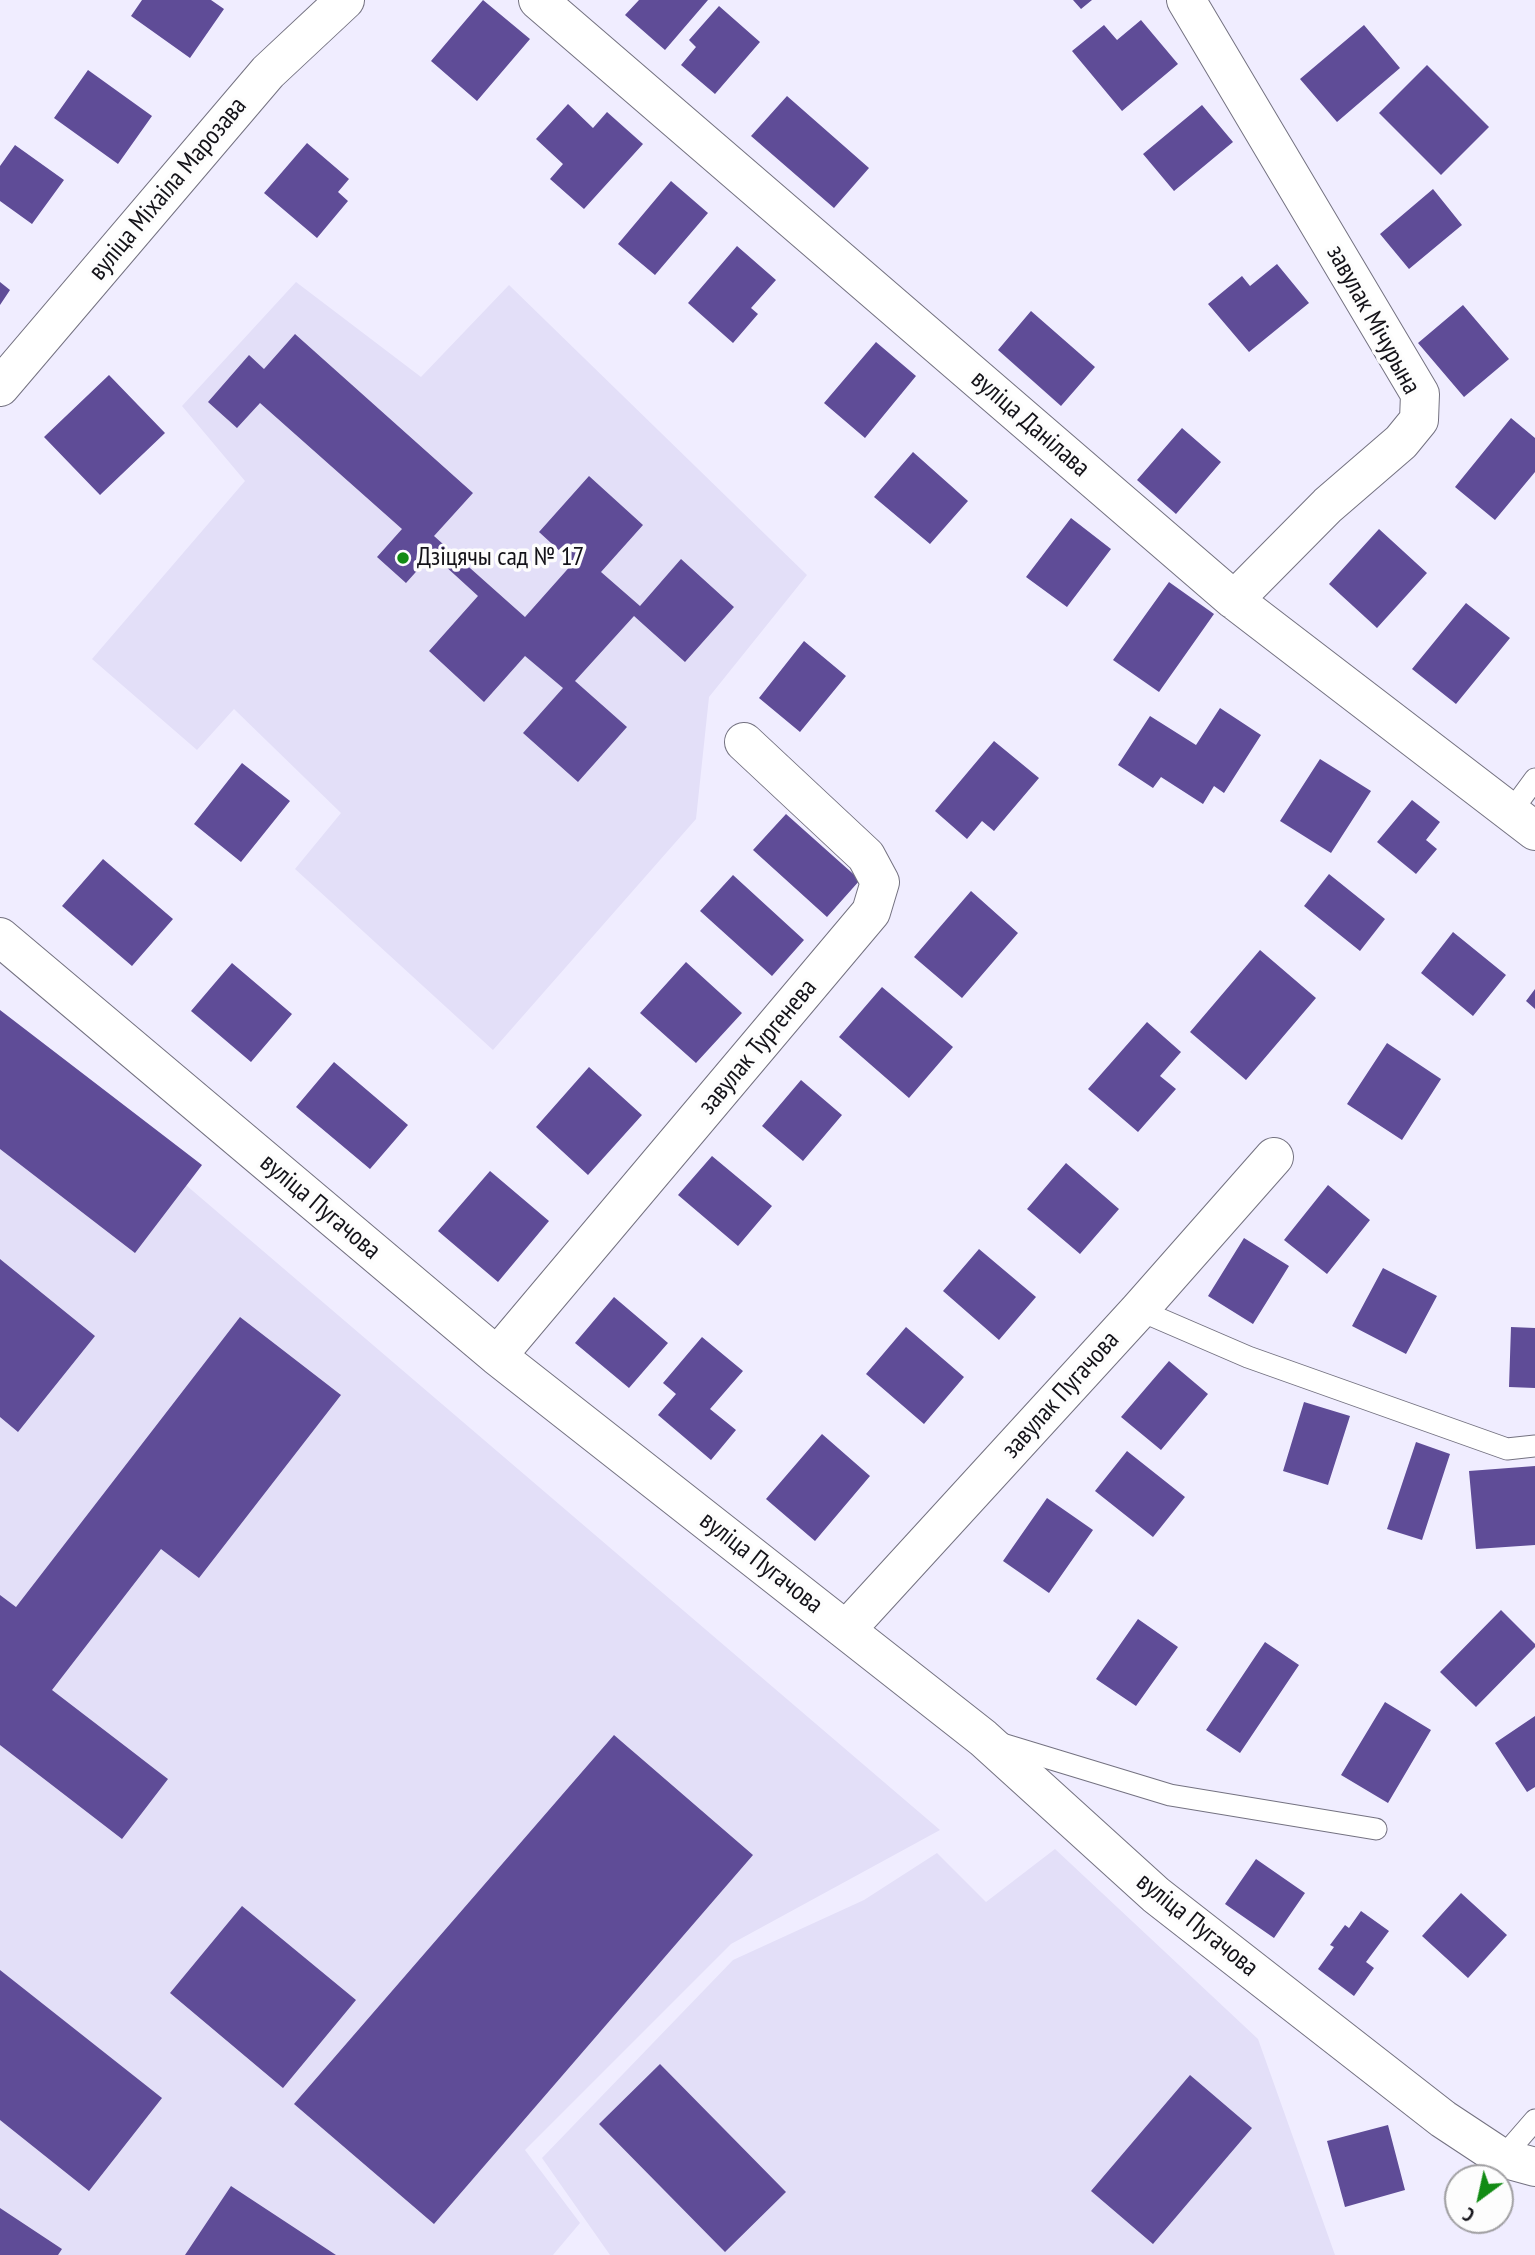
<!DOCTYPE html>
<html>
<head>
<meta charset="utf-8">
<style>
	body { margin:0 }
	#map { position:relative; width:1535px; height:2255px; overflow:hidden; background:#f0edff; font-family:"PT Sans Narrow",sans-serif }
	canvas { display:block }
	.north { position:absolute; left:1444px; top:2164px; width:70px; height:70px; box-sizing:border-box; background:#fdfdfd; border:2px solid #a09fa2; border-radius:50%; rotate:213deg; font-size:19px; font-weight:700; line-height:28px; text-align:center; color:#141319 }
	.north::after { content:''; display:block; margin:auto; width:24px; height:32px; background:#128b14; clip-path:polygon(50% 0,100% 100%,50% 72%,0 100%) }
</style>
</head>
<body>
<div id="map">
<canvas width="1535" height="2255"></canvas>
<div class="north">С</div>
</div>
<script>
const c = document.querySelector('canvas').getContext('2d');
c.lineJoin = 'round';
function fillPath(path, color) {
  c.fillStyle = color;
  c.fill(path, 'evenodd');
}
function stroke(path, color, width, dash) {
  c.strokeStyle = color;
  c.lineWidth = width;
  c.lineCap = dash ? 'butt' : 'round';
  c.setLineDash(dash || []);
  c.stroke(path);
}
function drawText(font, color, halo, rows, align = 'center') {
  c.font = font + ' "PT Sans Narrow",sans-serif';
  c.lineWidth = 7;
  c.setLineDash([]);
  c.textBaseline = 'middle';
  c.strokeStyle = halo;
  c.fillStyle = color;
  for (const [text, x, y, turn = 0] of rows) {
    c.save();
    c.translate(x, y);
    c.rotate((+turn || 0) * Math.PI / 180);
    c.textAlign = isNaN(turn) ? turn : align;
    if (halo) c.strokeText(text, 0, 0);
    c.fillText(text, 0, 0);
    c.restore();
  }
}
const built = new Path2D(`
	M296 282 421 377 509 285 807 575 709 697 696 819 493 1050 295 869 341 813 234 709 197 750 92 659 245 481 182 406Z
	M0 1026 940 1830 731 1944 525 2150 580 2223 553 2255H0Z
	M1055 1849 1258 2039 1335 2255H610L542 2158 733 1960 864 1900 937 1853 986 1902Z`);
const building = new Path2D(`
	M142 0H211L224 9 190 58 131 16Z
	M483 0 530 39 477 101 431 61Z
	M639 0H708L665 50 625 15Z
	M1073 0H1092L1081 9Z
	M719 6 760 42 715 94 681 65 696 47 689 40Z
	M1141 20 1178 64 1122 111 1072 51 1104 25 1117 40Z
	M1364 25 1400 68 1337 122 1300 79Z
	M1427 65 1489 127 1441 175 1379 113Z
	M88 70 152 116 118 164 54 118Z
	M787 96 869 168 834 208 751 136Z
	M568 104 593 128 607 112 643 144 584 209 550 179 563 164 536 139Z
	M1202 105 1233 142 1174 191 1143 154Z
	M307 143 349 179 338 192 348 201 317 238 264 193Z
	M15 145 64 180 32 224 0 201V166Z
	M671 181 708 213 655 275 618 244Z
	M1433 189 1462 225 1409 269 1380 234Z
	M737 246 776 280 751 308 758 314 733 343 688 303Z
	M1277 264 1309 303 1249 352 1208 304 1242 276 1250 286Z
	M0 282 10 290 0 305Z
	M1463 305 1509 359 1464 397 1418 343Z
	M1031 311 1095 367 1061 406 998 350Z
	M295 334 473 493 434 536 525 617 573 563 539 532 589 476 643 525 601 572 640 606 681 559 734 607 685 662 634 616 575 681 627 727 578 782 523 733 563 688 525 656 484 702 429 651 478 596 432 554 406 583 377 557 402 529 260 403 237 428 208 402 249 355 264 369Z
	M876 342 916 376 865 438 824 403Z
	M109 375 165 433 100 495 44 437Z
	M1511 418 1535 438V472L1495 520 1455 487Z
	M1182 428 1221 462 1176 514 1137 480Z
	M913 452 968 501 930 544 874 497Z
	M1071 518 1111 549 1067 607 1026 577Z
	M1379 529 1427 573 1377 628 1329 584Z
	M1169 582 1214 614 1159 692 1113 660Z
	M1466 603 1510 638 1456 704 1412 669Z
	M804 641 846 676 800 732 759 698Z
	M1220 708 1261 735 1224 793 1214 786 1203 804 1161 777 1153 788 1118 765 1150 716 1196 745Z
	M994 741 1039 778 994 831 982 821 967 839 935 811Z
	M1320 759 1371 791 1331 853 1280 821Z
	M242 763 290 801 241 862 194 824Z
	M1412 800 1440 822 1426 840 1437 849 1416 874 1377 842Z
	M786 814 860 880 827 917 753 850Z
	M103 859 173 919 132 966 62 906Z
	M1329 874 1385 919 1360 951 1304 906Z
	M733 875 804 940 772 976 700 911Z
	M971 891 1018 933 962 998 914 957Z
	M1453 932 1506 975 1473 1016 1421 973Z
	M1260 950 1316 998 1246 1080 1190 1032Z
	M686 962 742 1013 696 1063 640 1013Z
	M232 963 292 1014 251 1062 191 1011Z
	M882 987 953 1047 909 1098 839 1037Z
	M1535 989V1009L1526 1001Z
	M0 1010 202 1165 135 1253 0 1149Z
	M1147 1022 1181 1052 1160 1076 1176 1089 1138 1132 1088 1089Z
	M1387 1043 1441 1079 1402 1140 1347 1104Z
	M334 1062 408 1125 370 1169 296 1107Z
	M589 1067 642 1115 588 1175 536 1127Z
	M801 1080 842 1115 803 1161 762 1126Z
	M712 1156 772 1206 738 1246 678 1195Z
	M1066 1163 1119 1209 1080 1254 1027 1209Z
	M490 1171 549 1221 498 1282 438 1231Z
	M1328 1185 1370 1220 1327 1274 1284 1240Z
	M1244 1238 1289 1266 1253 1324 1208 1296Z
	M979 1249 1036 1297 999 1340 943 1291Z
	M0 1259 95 1336 18 1432 0 1417Z
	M1383 1268 1437 1296 1406 1354 1352 1326Z
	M614 1297 668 1343 629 1388 575 1343Z
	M240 1317 341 1395 199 1578 161 1549 52 1690 168 1779 122 1839 0 1745V1595L16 1607Z
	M906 1327 964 1377 924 1424 866 1374Z
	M1511 1327 1535 1328V1388L1509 1387Z
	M702 1337 743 1371 710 1409 736 1430 711 1460 658 1415 676 1394 663 1383Z
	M1169 1361 1208 1394 1161 1450 1121 1417Z
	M1304 1402 1350 1416 1328 1485 1283 1471Z
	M822 1434 870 1476 815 1541 766 1499Z
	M1416 1442 1450 1454 1422 1540 1387 1529Z
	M1127 1451 1185 1497 1153 1537 1095 1491Z
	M1535 1466V1545L1476 1549 1469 1471Z
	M1047 1498 1093 1530 1049 1593 1003 1561Z
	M1501 1610 1535 1644V1647L1476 1707 1440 1672Z
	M1138 1619 1178 1647 1136 1706 1096 1679Z
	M1265 1642 1299 1665 1240 1753 1206 1730Z
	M1385 1702 1431 1730 1388 1803 1341 1775Z
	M1535 1716V1787L1527 1792 1495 1743Z
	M614 1735 753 1855 434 2224 294 2104Z
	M1256 1859 1305 1893 1274 1938 1225 1904Z
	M1461 1893 1507 1935 1468 1978 1422 1936Z
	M242 1906 356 2000 283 2088 170 1993Z
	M1361 1911 1389 1931 1366 1962 1374 1968 1354 1996 1318 1969 1334 1947 1330 1945 1345 1925 1349 1928Z
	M0 1970 162 2098 89 2191 0 2120Z
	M660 2064 786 2192 725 2252 599 2124Z
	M1190 2075 1252 2128 1153 2244 1091 2191Z
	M1388 2125 1405 2190 1345 2207 1327 2141Z
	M231 2186 336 2255H185Z
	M0 2208 62 2249 58 2255H0Z`);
const service = new Path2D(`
	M1510 813 1535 779
	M1139 1310 1248 1357 1507 1449 1535 1446
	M999 1743 1170 1795 1376 1829
	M1502 2158 1535 2120`);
const minor = new Path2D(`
	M538 0 1234 600 1535 831
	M1186 0 1420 394 1419 420 1401 442 1328 505 1234 600
	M0 387 268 72 345 0
	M0 937 497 1356 983 1738 1156 1895 1443 2119 1502 2158 1535 2167
	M497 1356 871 912 880 882 866 856 744 742
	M846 1630 1139 1310 1274 1157`);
const markers = [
	[403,558,7,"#128b14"]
];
const streetNames = [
	["вуліца Міхаіла Марозава",168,189,-50],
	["завулак Мічурына",1373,320,61],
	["вуліца Данілава",1030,424,41],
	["завулак Тургенева",758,1047,-50],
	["вуліца Пугачова",320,1207,40],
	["завулак Пугачова",1061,1395,-48],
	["вуліца Пугачова",761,1563,38],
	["вуліца Пугачова",1197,1925,39]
];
const poiNames = [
	["Дзіцячы сад № 17",417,558]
];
fillPath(built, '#e3dff8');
fillPath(building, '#5f4c97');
stroke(service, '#747281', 23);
stroke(minor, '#747281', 40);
stroke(service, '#fff', 21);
stroke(minor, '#fff', 38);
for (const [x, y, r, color] of markers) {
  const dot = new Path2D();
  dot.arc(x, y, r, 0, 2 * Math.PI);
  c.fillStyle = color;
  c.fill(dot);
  stroke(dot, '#fdfdfd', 2.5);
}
drawText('26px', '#141319', '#fdfdfd', streetNames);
drawText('26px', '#141319', '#fdfdfd', poiNames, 'left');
</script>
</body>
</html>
